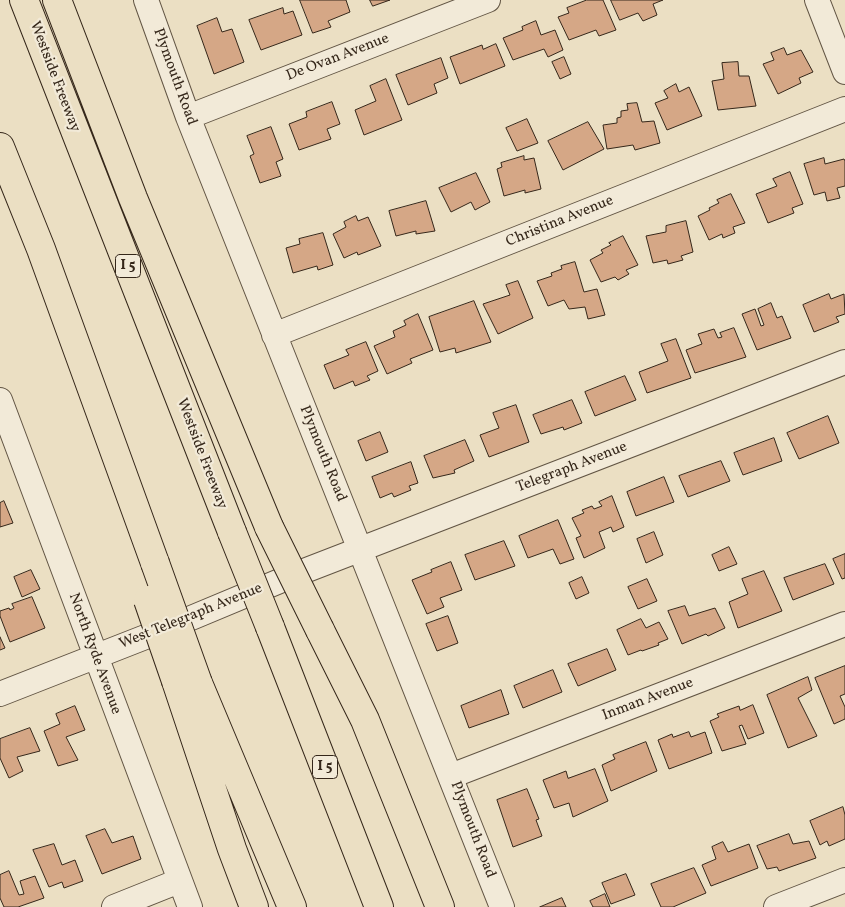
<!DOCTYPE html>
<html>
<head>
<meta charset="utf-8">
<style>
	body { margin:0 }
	canvas { display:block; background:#ebdfc3 }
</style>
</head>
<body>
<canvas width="845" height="907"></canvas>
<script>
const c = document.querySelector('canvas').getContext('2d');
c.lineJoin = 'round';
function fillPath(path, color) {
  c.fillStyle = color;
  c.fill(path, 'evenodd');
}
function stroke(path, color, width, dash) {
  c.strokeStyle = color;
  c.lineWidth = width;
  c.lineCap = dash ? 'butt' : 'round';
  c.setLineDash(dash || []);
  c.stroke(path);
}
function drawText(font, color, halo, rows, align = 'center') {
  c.font = font + ' Vollkorn,serif';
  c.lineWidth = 4.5;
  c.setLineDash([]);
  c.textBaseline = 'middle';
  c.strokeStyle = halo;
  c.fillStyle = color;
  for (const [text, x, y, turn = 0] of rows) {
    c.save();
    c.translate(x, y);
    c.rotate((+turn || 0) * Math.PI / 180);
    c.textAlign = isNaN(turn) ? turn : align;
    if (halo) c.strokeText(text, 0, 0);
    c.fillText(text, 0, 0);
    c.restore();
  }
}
const building = new Path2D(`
	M300 0H346L350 12 328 21 331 27 313 33Z
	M370 0H390L373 6Z
	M587 0H603L616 30 599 36 596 30 569 40 558 17 569 13 567 8Z
	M611 0H663L653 4 657 15 643 21 638 13 620 20Z
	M283 8 284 14 293 11 302 35 261 50 249 20Z
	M217 18 222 32 232 29 244 62 214 74 197 26Z
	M536 21 541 35 555 30 563 50 548 57 544 49 513 60 503 38 523 30 522 27Z
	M496 44 505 66 460 84 450 57 482 45 483 49Z
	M784 48 787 55 801 50 813 72 799 78 801 83 778 94 763 64 774 60 771 53Z
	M564 57 571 74 560 79 552 62Z
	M441 58 448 78 434 84 437 93 408 105 396 75Z
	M738 62 739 76H749L756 106 718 110 712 81 724 79 722 63Z
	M386 79 402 120 364 135 355 110 376 101 370 86Z
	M676 84 679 92 689 87 702 116 667 130 655 103 668 98 664 91Z
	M332 102 340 124 327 129 331 139 299 150 289 124 307 117 306 112Z
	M637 103 642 122 654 121 660 143 635 150 633 145 607 149 603 125 617 123V118L621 117V111L628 110 627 104Z
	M527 119 538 143 517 151 506 128Z
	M588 122 604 149 563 170 548 141Z
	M271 127 283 159 276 162 281 176 260 183 250 156 254 154 247 136Z
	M524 156V160L534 158 541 189 525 193V190L504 196 497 169 502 167 501 163Z
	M824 158 825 164 844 159 845 161V186L837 188 840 198 827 201 825 192 814 195 804 164Z
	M790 172 803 204 792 208 794 213 768 223 756 194 777 186 773 179Z
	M476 173 490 202 475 210 471 202 451 212 439 188Z
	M731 194 745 223 733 227 735 233 723 238 722 234 709 240 698 216 710 210 709 208 719 203 717 200Z
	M426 201 435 231 416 234V231L396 236 389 211Z
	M356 216 358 221 368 217 381 246 358 255 357 252 344 258 333 234 346 227 344 222Z
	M686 221 693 252 681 256 683 260 668 264 667 260 653 263 646 236 666 232V226Z
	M323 233 333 265 318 270 317 266 293 273 286 248 300 244 299 239Z
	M623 236 638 265 626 270 629 274 618 280 615 277 601 282 590 260 603 253 601 250 611 245 609 243Z
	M575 262 584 292 597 289 605 315 588 319 585 307 569 309 564 300 548 306 537 281 552 276 551 273 562 269 561 266Z
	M518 281 533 318 498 334 483 304 510 295 506 285Z
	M829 294 831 299 844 294 845 314 836 317 839 322 814 332 803 305Z
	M474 301 491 342 456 353 455 348 440 352 429 317Z
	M771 303 777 318 782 316 791 338 757 350 742 314 755 309 761 326 764 325 758 309Z
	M418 314 433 350 410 359 412 363 387 374 374 346 395 337 393 331 406 325 404 321Z
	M734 328 746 357 695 373 686 350 702 344 698 334 714 329 718 338 722 337 720 333Z
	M676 339 691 378 647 393 639 372 668 361 661 344Z
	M366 342 378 371 367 376 370 380 355 386 353 381 334 389 324 365 349 355 346 350Z
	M625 376 636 400 595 416 585 392Z
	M572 400 582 423 564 430 563 427 541 434 533 415Z
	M516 405 529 442 489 457 480 435 499 428 493 413Z
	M828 416 839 443 799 459 787 433Z
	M380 432 388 452 366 461 358 441Z
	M774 438 782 461 743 475 734 453Z
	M465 440 474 461 454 470 455 473 433 478 424 456Z
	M721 461 730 481 688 497 679 476Z
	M411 462 418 483 409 486 411 490 394 497 392 493 380 498 372 477Z
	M664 477 674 502 636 516 627 492Z
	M612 496 624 527 613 532 611 527 599 532 605 548 584 558 576 538 581 536 572 518 584 513 582 510 592 506 594 509 602 506 599 502Z
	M4 501 13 523 0 527V503Z
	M558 520 574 559 560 564 553 549 528 558 519 536Z
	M654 532 663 555 646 563 637 539Z
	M504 541 515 566 475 580 465 555Z
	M729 547 737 564 719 571 712 555Z
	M845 554V578L842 579 833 559Z
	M451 562 462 590 440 598 444 607 427 614 412 580 432 572 431 570Z
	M825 564 834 584 793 600 784 578Z
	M31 570 40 589 22 597 14 577Z
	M764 571 782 611 738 628 729 602 748 594 742 579Z
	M582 577 589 593 576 599 569 583Z
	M647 579 657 601 638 609 628 587Z
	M32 597 45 628 10 642 0 616V611L9 608 10 610 14 608 12 604Z
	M685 606 689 616 715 608 725 628 708 636 706 634 682 644 668 611Z
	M448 616 458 643 437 651 426 624Z
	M641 619 646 628 659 622 668 639 658 643 659 645 642 651 641 650 628 655 617 630Z
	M0 637 5 648 0 650Z
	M607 649 616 670 578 686 568 664Z
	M845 666V694L840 696 845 707V719L834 724 815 678Z
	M553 670 562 692 523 708 514 686Z
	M808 677 812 690 798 698 817 736 788 748 767 695Z
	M501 690 509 714 469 728 461 706Z
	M753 705 764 733 748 739 742 725 739 726 746 744 722 751 710 721 719 717 717 714 739 706 740 710Z
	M75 706 85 730 66 737 78 760 58 766 44 731 60 724 56 714Z
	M30 728 40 751 17 757 23 771 9 778 0 758V739Z
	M689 732 691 737 705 732 712 753 669 769 658 740 672 734 673 737Z
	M646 742 657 771 611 791 602 765 615 759 613 755Z
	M595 769 608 801 573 817 569 803 554 808 543 780 566 771 568 778Z
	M527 789 539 819 536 820 542 836 513 847 497 800Z
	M843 807 845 815V839L829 846 827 841 820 845 810 821Z
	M105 829 112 843 133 836 141 859 102 874 86 836Z
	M789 834 793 844 809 841 816 858 779 871 777 867 767 869 757 846Z
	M723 842 728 852 749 844 758 868 711 886 702 865 716 859 712 847Z
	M54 844 62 865 75 860 83 881 64 888 62 882 49 887 33 850Z
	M694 868 706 893 673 907H661L651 884Z
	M9 871 19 895 24 894 20 881 35 876 44 898 18 907H4L0 898V875Z
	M626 874 635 895 611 904 602 883Z
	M605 894 610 907H593L590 901Z
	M562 898 566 907H540Z`);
const minor = new Path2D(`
	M146 0 188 117 502 907
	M817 0 845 72
	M188 117 488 0
	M274 335 845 109
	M0 400 190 907
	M0 694 148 636 299 573 845 362
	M451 776 845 624
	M114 907 179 881
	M776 907 845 880`);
const highway = new Path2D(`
	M24 0 232 532
	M57 0 133 198 269 527
	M0 147 41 249 155 563
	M270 627 379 907
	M320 630 365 720 440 907
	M176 681 232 849 254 907
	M198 683 292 907`);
const highwayBridge = new Path2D(`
	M269 527 320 630
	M232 532 270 627
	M155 563 198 683
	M148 600 176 681`);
const shields = [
	[128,266,25],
	[325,767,25]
];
const shieldNames = [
	["I 5",128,266],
	["I 5",325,767]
];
const streetNames = [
	["De Ovan Avenue",338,58,-21],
	["Westside Freeway",54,77,69],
	["Plymouth Road",174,77,70],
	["Christina Avenue",560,222,-22],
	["Westside Freeway",201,454,69],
	["Plymouth Road",322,454,68],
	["Telegraph Avenue",572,468,-21],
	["West Telegraph Avenue",191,617,-22],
	["North Ryde Avenue",94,654,70],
	["Inman Avenue",648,700,-21],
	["Plymouth Road",472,830,69]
];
fillPath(building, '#d5a786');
stroke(building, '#35271a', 1);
stroke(minor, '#625544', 26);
stroke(highway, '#35271a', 30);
stroke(minor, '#f2ead8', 24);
stroke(highway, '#ebdfc3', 28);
stroke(highwayBridge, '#35271a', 30, []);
stroke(highwayBridge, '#ebdfc3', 28);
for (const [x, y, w] of shields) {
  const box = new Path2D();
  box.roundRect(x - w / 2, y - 11.5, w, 23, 4);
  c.fillStyle = '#f2ead8';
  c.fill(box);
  stroke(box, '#35271a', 1);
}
drawText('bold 14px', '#35271a', null, shieldNames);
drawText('15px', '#35271a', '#f2ead8', streetNames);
</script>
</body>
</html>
